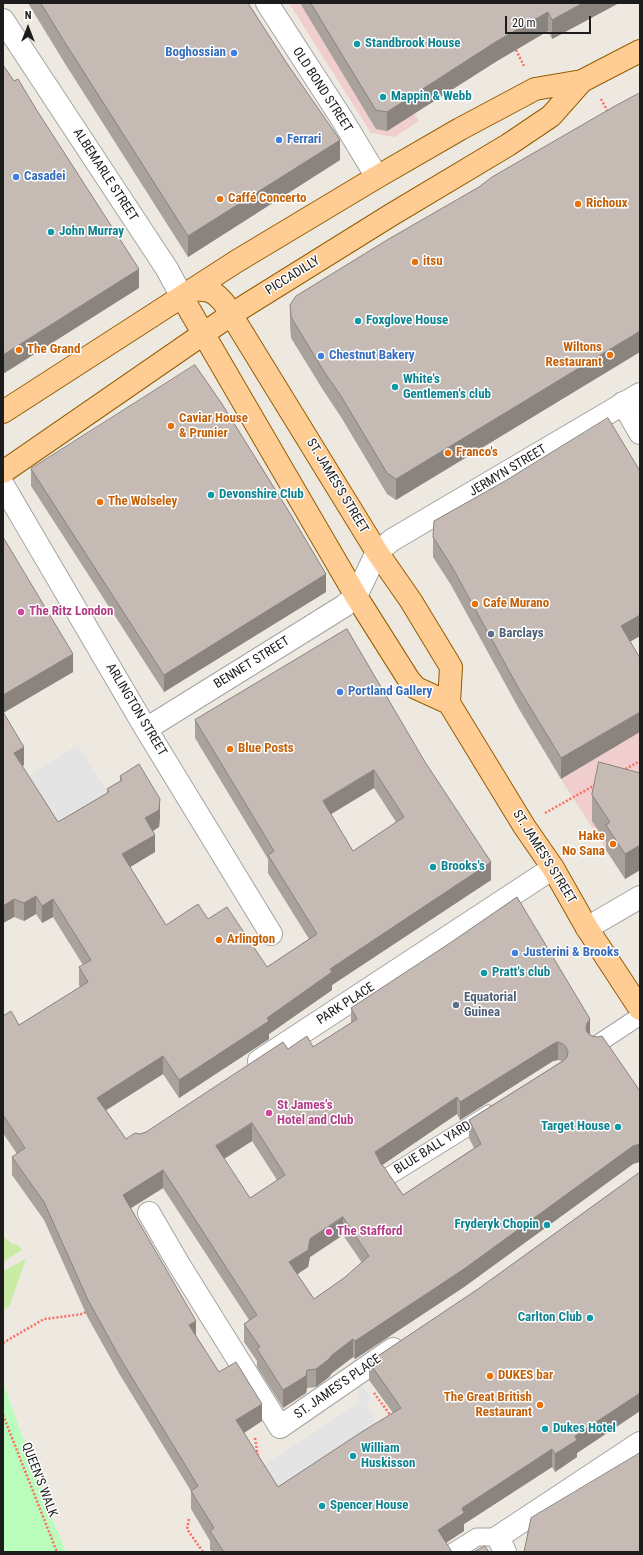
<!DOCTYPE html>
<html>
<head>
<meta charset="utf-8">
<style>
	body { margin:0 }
	#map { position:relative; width:643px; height:1555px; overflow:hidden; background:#eee9e0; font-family:"Roboto Condensed",sans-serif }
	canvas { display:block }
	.frame { position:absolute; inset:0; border:4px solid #1c1c1c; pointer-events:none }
	.north { position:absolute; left:8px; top:8px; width:40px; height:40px; -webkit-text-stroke:3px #fff; paint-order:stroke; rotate:0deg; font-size:11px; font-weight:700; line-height:16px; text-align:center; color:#1c1c1c }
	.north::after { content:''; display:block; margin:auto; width:14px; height:18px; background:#1c1c1c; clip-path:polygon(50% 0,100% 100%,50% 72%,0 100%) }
	.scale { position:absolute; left:505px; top:16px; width:86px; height:18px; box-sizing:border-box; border:2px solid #1c1c1c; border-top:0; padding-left:5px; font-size:12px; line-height:14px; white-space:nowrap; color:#1c1c1c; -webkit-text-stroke:3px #fff; paint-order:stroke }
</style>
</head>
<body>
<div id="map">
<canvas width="643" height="1555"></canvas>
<div class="frame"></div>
<div class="north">N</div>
<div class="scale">20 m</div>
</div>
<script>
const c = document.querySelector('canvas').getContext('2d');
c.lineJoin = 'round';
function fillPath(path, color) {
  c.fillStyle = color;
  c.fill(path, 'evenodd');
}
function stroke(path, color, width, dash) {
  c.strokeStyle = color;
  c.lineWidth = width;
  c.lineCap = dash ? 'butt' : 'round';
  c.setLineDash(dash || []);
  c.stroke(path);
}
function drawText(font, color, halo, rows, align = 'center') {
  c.font = font + ' "Roboto Condensed",sans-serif';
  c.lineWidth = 3;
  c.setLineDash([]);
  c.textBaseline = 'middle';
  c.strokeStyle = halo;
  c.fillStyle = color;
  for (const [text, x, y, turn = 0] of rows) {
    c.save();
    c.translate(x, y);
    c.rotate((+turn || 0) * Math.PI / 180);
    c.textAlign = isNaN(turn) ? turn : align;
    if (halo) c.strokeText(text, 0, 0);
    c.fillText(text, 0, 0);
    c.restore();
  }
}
const commercial = new Path2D(`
	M289 3H346L419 121 395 137 371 133Z
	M640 732V870L625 879 561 779Z`);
const grass = new Path2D(`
	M3 1236 12 1244 18 1245 22 1250 3 1262Z
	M26 1259 9 1307 3 1310V1271Z`);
const park = new Path2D(`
	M3 1383 57 1531 66 1552H3Z`);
const parking = new Path2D(`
	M78 745 114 803 57 838 20 781Z
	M361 1384 372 1398 366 1404 377 1424 278 1488 264 1465 358 1403 357 1387Z`);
const path = new Path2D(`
	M516 50 524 66
	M601 99 608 112
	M622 771 640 761
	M545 813 597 784
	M3 1343 44 1319 83 1314 87 1311
	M374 1393 391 1416
	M3 1415 57 1552
	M255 1438 258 1457
	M189 1519 187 1529 203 1552`);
const service = new Path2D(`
	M596 1045 640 1016
	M389 1176 489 1114
	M453 1552 477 1537H498`);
const minor = new Path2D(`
	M267 3 342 119 377 177
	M3 20 167 269 182 297
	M623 403 640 433
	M3 485 146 729 271 934
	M146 729 344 606 356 596
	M587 928 640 897
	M259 1061 553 868
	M149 1213 178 1263 280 1427 393 1349
	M505 1552 498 1537 640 1443`);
const tertiary = new Path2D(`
	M356 596 377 552 392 540 640 394`);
const primary = new Path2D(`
	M193 290C209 289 214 291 224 303L377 552 411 601 451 667 449 703
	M182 297 356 596 409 680 416 688 449 703 524 826 553 868 587 928 640 1009
	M3 412 237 261 377 177 460 129 535 89 582 81 640 51
	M3 472 232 314 391 215 508 145 551 116 582 81`);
const wall = new Path2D(`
	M28 3H248L340 160 188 257 64 62Z
	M300 3H619L552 39 548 31 497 61 387 131 376 129Z
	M479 187 396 500 387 494 341 417 323 390 291 338 290 326V305Z
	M31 469 326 592 164 692 31 486Z
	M640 471V636L630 641 561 779 519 709 451 585 433 557V537Z
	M3 537 73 672 3 713 24 765 22 766 58 822 107 793V789L120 781V776L160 817 159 827 153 831 155 852 130 867 166 925 208 919 267 967 309 939 268 873V859L195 738V720L347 629 491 880 332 985V990L269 1034V1039L179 1098 163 1074 106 1110 126 1139 146 1132 288 1049 313 1047 351 1023V1008L590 1035 640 1091V1162L633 1164 464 1287 355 1359 353 1357 332 1373 329 1377 316 1387 307 1388 306 1393 283 1408 257 1367V1361L244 1342V1324L249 1320 163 1188 131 1208 196 1337 219 1372 262 1421 244 1433 278 1487 393 1413 369 1380V1362L478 1289 640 1172V1411L577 1453V1457L555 1472 552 1467 464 1524V1531L446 1543 452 1552H212L210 1549V1541L191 1509V1491L120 1375 88 1318 44 1220 12 1175V1157L17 1154 3 1133V1016L19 1025 80 987 79 985V967L83 965 53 917 42 923 36 914 24 921 14 917 3 923ZM374 788 396 822 353 851 331 814ZM558 1060 562 1061 469 1120V1138L474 1148 403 1195 382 1165 457 1114 460 1120 553 1061ZM252 1141 277 1180 250 1198 224 1159ZM343 1235 362 1263 344 1278 314 1299 297 1274 308 1267 310 1257Z
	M640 773V870L625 879 606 850V842L592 821V795Z`);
const shadedWall = new Path2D(`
	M583 3H619L552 39V20Z
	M548 12V31L497 61 387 131V112L497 41Z
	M340 140V160L188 257V236Z
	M139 269V288L3 374V355Z
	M640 331V352L396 500V479Z
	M326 574V592L164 692V675Z
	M640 615V636L621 647V626Z
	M73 654V672L3 713V695Z
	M640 712V732L561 779V758Z
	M24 747V765L14 771V753Z
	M374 770V788L323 819V801Z
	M160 799V817L159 827 145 836V818Z
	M155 835V852L122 872V854Z
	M640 845V870L625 879V854Z
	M491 862V880L332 985V990L269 1034V1039L179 1098V1080L267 1018 330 969Z
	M36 896V914L24 921V903Z
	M14 899V917L3 923V906Z
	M53 899V917L42 923V906Z
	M590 1019V1037L586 1046V1028L587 1023Z
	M558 1042V1060L553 1061 460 1120V1102L553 1044Z
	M163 1056V1074L97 1116V1098Z
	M457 1097V1114L375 1170V1152Z
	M252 1123V1141L216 1164V1146Z
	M639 1144V1162L633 1164 464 1287 355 1359V1341L633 1146Z
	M163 1170V1188L123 1213V1195Z
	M343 1217V1235L310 1257 308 1267 289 1280V1262L310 1239Z
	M196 1321V1338L189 1325Z
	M353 1339V1357L332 1373 329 1377 316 1387V1369L332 1355Z
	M307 1370V1388L306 1393 283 1408V1390Z
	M640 1393V1411L577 1453V1457L555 1472V1454L575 1436Z
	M262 1404V1421L236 1438V1420Z
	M552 1449V1467L464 1524V1531L438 1548V1530L462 1508Z`);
const building = new Path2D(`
	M41 3H248L286 62 340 140 188 236 64 41Z
	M311 3H583L552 20 548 12 497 41 387 112 376 110Z
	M3 65 14 81 18 79 36 109 139 269 3 355Z
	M640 93V331L396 479 387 473 341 396 323 370 291 317 290 305 296 296 387 240 479 187 492 177 615 106Z
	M195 365 222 404 291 515 326 574 164 675 31 469Z
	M608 418 640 471V615L621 626 640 658V712L561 758 519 689 451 565 433 537 434 521 505 481Z
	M3 537 73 654 3 695Z
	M347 629 425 762 491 862 330 969 332 972 267 1018 269 1021 179 1080 163 1056 97 1098 126 1139 135 1133 140 1134 146 1132 283 1042 288 1049 307 1036 313 1047 357 1019 351 1008 450 943 517 897 590 1019 587 1023 586 1028 587 1032 592 1036 597 1037 602 1036 640 1091V1144L633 1146 464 1269 355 1341 353 1339 332 1355 329 1359 316 1369 307 1370 306 1376 283 1390 257 1349 260 1347 244 1324 257 1315 163 1170 123 1195 196 1321 189 1325 219 1372 236 1362 262 1404 236 1420 278 1487 360 1433 401 1408 369 1362 478 1289 640 1172V1393L575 1436 577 1440 555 1454 552 1449 462 1508 464 1513 438 1530 452 1552H224L210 1531 214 1528 191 1491 198 1486 120 1358 88 1300 44 1202 12 1157 25 1148 3 1115V1016L11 1011 19 1025 88 982 79 967 91 960 53 899 42 906 36 896 24 903 14 899 3 906V712L24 747 14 753 58 822 109 792 107 789 122 780 120 776 139 764 160 799 159 810 145 818 155 835 122 854 166 925 198 904 208 919 227 907 267 967 317 934 268 855 274 851 195 720ZM374 770 404 817 353 851 323 801ZM558 1042 563 1044 566 1047 568 1052 567 1057 563 1061 469 1120 481 1144 403 1195 384 1167 381 1164 375 1152 457 1097 460 1102 553 1044ZM252 1123 285 1175 250 1198 216 1146ZM343 1217 369 1256 344 1278 314 1299 289 1262 308 1250 310 1239Z
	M599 762 640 773V845L625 854 606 825 610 822 592 795Z
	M640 1453V1552H524L531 1518Z
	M485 1546 489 1552H474Z`);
const markers = [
	[357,44,4,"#0f9aa8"],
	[234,53,4,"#3f7fe0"],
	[383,97,4,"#0f9aa8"],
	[279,140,4,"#3f7fe0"],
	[16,177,4,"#3f7fe0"],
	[220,199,4,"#e8710a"],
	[578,204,4,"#e8710a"],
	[51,232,4,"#0f9aa8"],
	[415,262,4,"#e8710a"],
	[358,321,4,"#0f9aa8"],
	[19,350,4,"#e8710a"],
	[610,355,4,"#e8710a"],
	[321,356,4,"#3f7fe0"],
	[395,387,4,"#0f9aa8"],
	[171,426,4,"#e8710a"],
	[448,453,4,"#e8710a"],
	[211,495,4,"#0f9aa8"],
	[100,502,4,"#e8710a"],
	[475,604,4,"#e8710a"],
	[21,612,4,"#d1479c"],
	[491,634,4,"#5c6f8a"],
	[340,692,4,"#3f7fe0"],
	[230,749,4,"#e8710a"],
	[613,844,4,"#e8710a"],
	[433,867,4,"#0f9aa8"],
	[219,940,4,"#e8710a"],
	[515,953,4,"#3f7fe0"],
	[484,973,4,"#0f9aa8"],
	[456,1005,4,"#5c6f8a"],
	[269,1113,4,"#d1479c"],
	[618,1127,4,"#0f9aa8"],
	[547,1225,4,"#0f9aa8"],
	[329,1232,4,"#d1479c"],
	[590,1318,4,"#0f9aa8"],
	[490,1376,4,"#e8710a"],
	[540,1405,4,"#e8710a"],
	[545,1429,4,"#0f9aa8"],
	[353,1456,4,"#0f9aa8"],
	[322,1506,4,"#0f9aa8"]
];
const cultureNames = [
	["Standbrook House",365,44],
	["Mappin & Webb",391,97],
	["John Murray",59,232],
	["Foxglove House",366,321],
	["White's",403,380],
	["Gentlemen's club",403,395],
	["Devonshire Club",219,495],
	["Brooks's",441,867],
	["Pratt's club",492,973],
	["Target House",610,1127,"right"],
	["Fryderyk Chopin",539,1225,"right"],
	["Carlton Club",582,1318,"right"],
	["Dukes Hotel",553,1429],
	["William",361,1449],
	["Huskisson",361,1464],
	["Spencer House",330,1506]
];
const shopNames = [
	["Boghossian",226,53,"right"],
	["Ferrari",287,140],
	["Casadei",24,177],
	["Chestnut Bakery",329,356],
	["Portland Gallery",348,692],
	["Justerini & Brooks",523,953]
];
const streetNames = [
	["OLD BOND STREET",322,90,57],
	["ALBEMARLE STREET",105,175,57],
	["PICCADILLY",293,276,-32],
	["JERMYN STREET",508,471,-31],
	["ST. JAMES'S STREET",337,486,59],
	["BENNET STREET",252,663,-32],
	["ARLINGTON STREET",136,710,59],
	["ST. JAMES'S STREET",544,857,58],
	["PARK PLACE",346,1004,-33],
	["BLUE BALL YARD",433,1148,-32],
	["ST. JAMES'S PLACE",338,1387,-35],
	["QUEEN'S WALK",39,1480,69]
];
const foodNames = [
	["Caffé Concerto",228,199],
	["Richoux",586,204],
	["itsu",423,262],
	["Wiltons",602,348,"right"],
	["Restaurant",602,363,"right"],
	["The Grand",27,350],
	["Caviar House",179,419],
	["& Prunier",179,434],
	["Franco's",456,453],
	["The Wolseley",108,502],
	["Cafe Murano",483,604],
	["Blue Posts",238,749],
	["Hake",605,837,"right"],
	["No Sana",605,852,"right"],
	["Arlington",227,940],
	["DUKES bar",498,1376],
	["The Great British",532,1398,"right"],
	["Restaurant",532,1413,"right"]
];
const hotelNames = [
	["The Ritz London",29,612],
	["St James's",277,1106],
	["Hotel and Club",277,1121],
	["The Stafford",337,1232]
];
const serviceNames = [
	["Barclays",499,634],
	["Equatorial",464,998],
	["Guinea",464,1013]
];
fillPath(commercial, '#f0cece');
fillPath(grass, '#c9eba3');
fillPath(park, '#bafcbc');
fillPath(parking, '#e4e4e4');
stroke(service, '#a3a3a3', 19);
stroke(minor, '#a3a3a3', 24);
stroke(tertiary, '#a3a3a3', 24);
stroke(primary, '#935d00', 24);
stroke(path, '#ff6a60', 2.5, [2, 2]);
stroke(service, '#fff', 17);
stroke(minor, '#fff', 22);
stroke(tertiary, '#fff', 22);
stroke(primary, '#ffcd94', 22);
fillPath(wall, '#a9a19b');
fillPath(shadedWall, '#8a837e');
fillPath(building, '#c5bbb4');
stroke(building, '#8a837e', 1);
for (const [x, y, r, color] of markers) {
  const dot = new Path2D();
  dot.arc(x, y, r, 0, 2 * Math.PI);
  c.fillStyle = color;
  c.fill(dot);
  stroke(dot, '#fff', 1.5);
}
drawText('bold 13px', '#0d838f', '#fff', cultureNames, 'left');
drawText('bold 13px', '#366cbe', '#fff', shopNames, 'left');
drawText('13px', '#1c1c1c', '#fff', streetNames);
drawText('bold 13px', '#c56008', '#fff', foodNames, 'left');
drawText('bold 13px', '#b23c85', '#fff', hotelNames, 'left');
drawText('bold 13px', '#4e5e75', '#fff', serviceNames, 'left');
</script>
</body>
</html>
